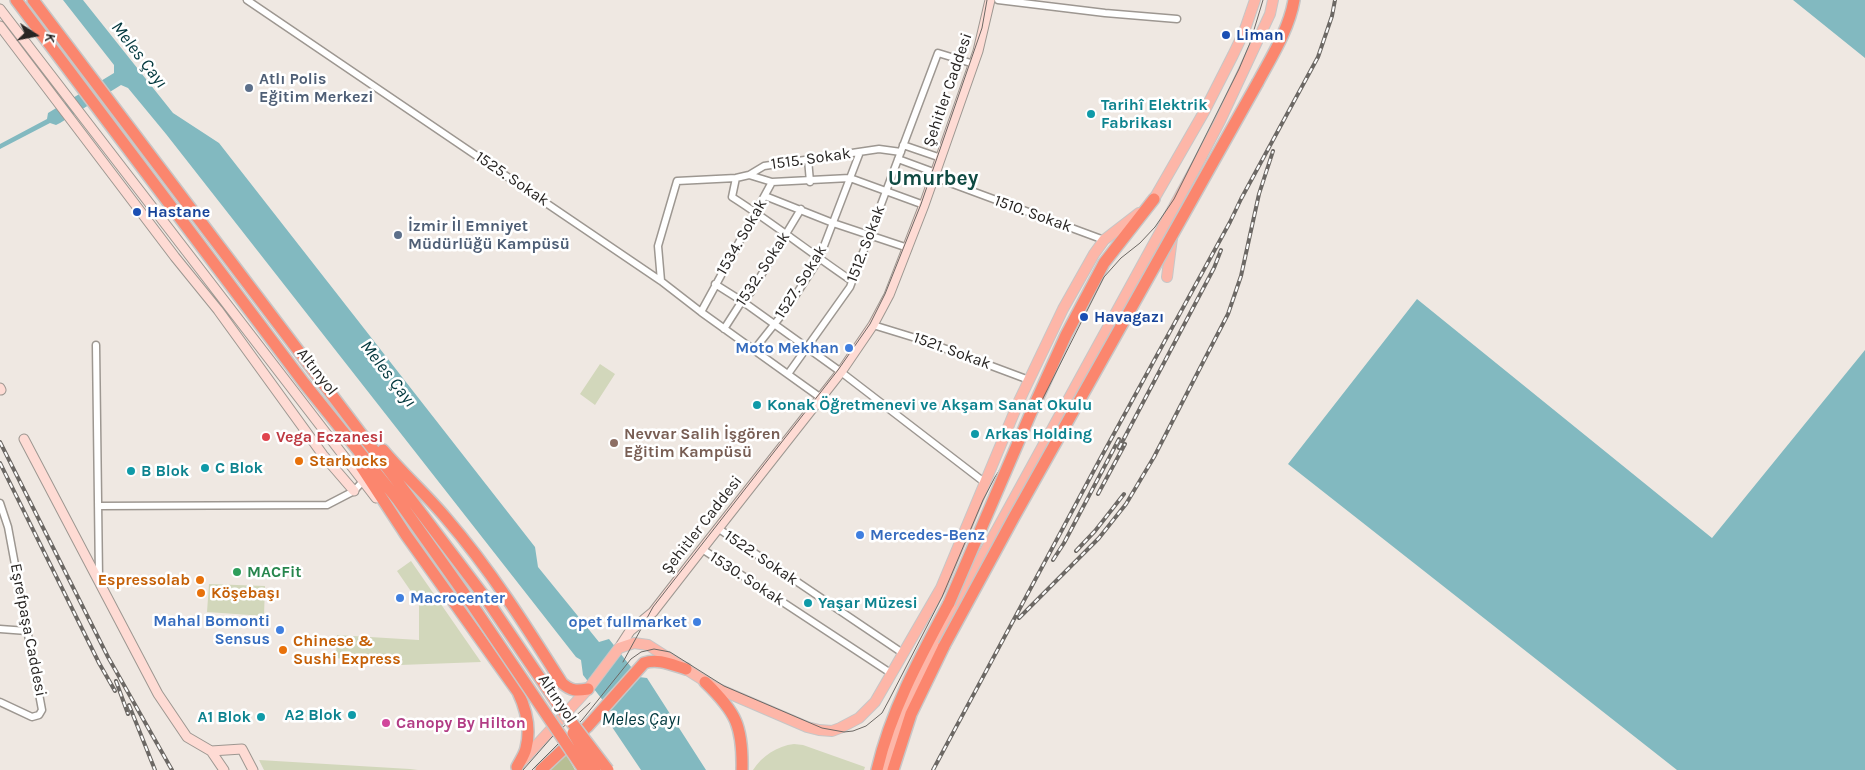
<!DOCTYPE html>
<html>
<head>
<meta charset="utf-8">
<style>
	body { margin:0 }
	#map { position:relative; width:1865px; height:770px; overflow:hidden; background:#efe8e2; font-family:Karla,sans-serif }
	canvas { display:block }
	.north { position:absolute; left:10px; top:10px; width:50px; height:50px; -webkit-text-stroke:4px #fff; paint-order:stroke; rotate:101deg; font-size:14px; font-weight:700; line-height:20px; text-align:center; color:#282523 }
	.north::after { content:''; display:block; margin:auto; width:18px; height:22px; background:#282523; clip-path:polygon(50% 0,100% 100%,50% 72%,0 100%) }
</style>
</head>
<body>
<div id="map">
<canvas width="1865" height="770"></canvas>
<div class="north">K</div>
</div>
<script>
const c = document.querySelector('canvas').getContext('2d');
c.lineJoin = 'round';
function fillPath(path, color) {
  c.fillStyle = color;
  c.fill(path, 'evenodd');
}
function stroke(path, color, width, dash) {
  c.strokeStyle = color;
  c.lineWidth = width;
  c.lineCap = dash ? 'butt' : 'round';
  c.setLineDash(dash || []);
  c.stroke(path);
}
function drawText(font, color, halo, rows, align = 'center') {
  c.font = font + ' Karla,sans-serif';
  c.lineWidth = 5;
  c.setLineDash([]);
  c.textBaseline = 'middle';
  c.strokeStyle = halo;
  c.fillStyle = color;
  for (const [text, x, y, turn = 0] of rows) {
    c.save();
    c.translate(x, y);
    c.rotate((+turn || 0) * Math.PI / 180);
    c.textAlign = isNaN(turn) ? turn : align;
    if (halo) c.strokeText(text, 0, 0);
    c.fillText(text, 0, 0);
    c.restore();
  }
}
const green = new Path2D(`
	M600 364 615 374 595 405 580 394Z
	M411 561 481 662 400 665 336 658 337 635 419 640V603L397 571Z
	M209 584 265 586 264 616 207 612Z
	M794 744 803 745 865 767 864 770H753C762 756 777 746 794 744Z
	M259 760 410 769 418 770H264Z`);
const forest = new Path2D(`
	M566 754 575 770H549Z`);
const water = new Path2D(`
	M63 0H83L173 113 219 143 535 547 538 567 599 642 609 639 639 677 647 678 706 770H641L610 724 612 712 583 675 581 660 576 657 166 134 128 88 121 85 60 123 56 125 50 123 0 149V144L47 119 48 113 114 73V65Z
	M1793 0H1865V58Z
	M1417 299 1712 538 1865 350V770H1677L1288 464Z`);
const street = new Path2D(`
	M247 0 661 281 701 312 821 398
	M998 0 1105 13 1177 19
	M903 145 941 158
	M808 159 810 182
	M898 159 936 173
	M934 177 1104 240
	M736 178 732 197C773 223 812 254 852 281
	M772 182 850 178 924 205
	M765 196 833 223 908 248
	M661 281 658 246 677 181 736 178 749 175 764 166 879 149 901 152
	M715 284 742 301 841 372 984 482
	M701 312 772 182 749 175
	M873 325 922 340 1029 380
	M724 329 742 301 751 292 801 209
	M96 345 99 579
	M754 350 788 307 819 259 860 152
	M788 374 850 287 938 53 974 64
	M0 503 8 527 42 710 39 715 32 717 0 702
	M98 506 327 505 354 491 363 481
	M719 529 904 654
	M702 549 892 674
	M0 629 27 631`);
const secondary = new Path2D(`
	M0 9 376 498
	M0 26 175 257 218 310 323 455 354 491
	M0 388 1 390
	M24 439 158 694 187 737 211 751 242 749 253 770
	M619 648 630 631 653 612 702 549 841 372 873 325 889 295 924 205 978 51 990 0
	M211 751 224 770`);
const primary = new Path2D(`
	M1150 203 1154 199 1204 112 1233 55 1244 32 1255 0
	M1167 277 1172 238
	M523 760 588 689 619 648 634 643 648 645 714 687 807 727 819 730 832 731 840 728 859 718 875 702 941 588 1019 401 1063 309 1094 254 1104 240 1139 213
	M883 769 892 739 907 704 929 657 977 566 1198 163 1220 121 1270 14 1273 0`);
const highway = new Path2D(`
	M16 0 304 383 398 500 471 603
	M33 0 487 600 557 703
	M1258 82C1272 56 1289 29 1294 0
	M1033 408 1066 335 1104 263 1154 199
	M383 450C403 474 426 494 446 518 490 569 526 626 562 683 571 691 576 691 588 689
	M357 460 406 535 518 692C526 709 531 729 526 748 525 754 520 761 517 767
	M705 682C736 712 743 726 742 770
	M541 770 587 727 644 663C658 658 672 665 686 669
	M877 770C891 710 920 657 949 603
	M893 770 911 714 944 646`);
const tram = new Path2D(`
	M623 662 653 607 838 370 870 324 885 294 921 204 982 28 987 0
	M523 770 552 737 590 703
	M532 770 582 720 631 659 641 652 654 649 670 652 724 686 822 728 844 732 853 731 866 726 882 713 889 700 942 597 983 500 995 477 1031 422 1104 277 1121 258 1140 243 1155 227 1174 199 1239 69 1250 43 1263 0`);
const rail = new Path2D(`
	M0 442 108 657 172 770
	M1119 448 1214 268 1221 250
	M0 463 99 663 115 691
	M1098 494 1125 444
	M1076 551 1095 531 1124 494
	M1053 560 1064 543 1119 439
	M1019 618 1099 538 1126 504 1154 457 1228 314 1241 276 1259 194 1273 151
	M116 681 128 714
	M129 705 155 770
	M933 770 1099 461 1230 222 1241 199 1318 57 1332 16 1335 0`);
const highwayBridge = new Path2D(`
	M471 603 584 770
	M949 603 1033 408
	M944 646 1014 517 1258 82
	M557 703 608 770
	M573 733 595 770`);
const markers = [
	[1226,35,5,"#1a4fb4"],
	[249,88,5,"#5c6f8a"],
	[1091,114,5,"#0f9aa8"],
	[137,212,5,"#1a4fb4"],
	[398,235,5,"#5c6f8a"],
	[1084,317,5,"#1a4fb4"],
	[849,348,5,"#3f7fe0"],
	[757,405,5,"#0f9aa8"],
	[975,434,5,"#0f9aa8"],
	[266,437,5,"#e0444e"],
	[614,443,5,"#8d6e63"],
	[299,461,5,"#e8710a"],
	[205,468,5,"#0f9aa8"],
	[131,471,5,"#0f9aa8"],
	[860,535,5,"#3f7fe0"],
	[237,572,5,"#2e9e5b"],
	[200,580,5,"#e8710a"],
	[201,593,5,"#e8710a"],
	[400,598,5,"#3f7fe0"],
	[808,603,5,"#0f9aa8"],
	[697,622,5,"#3f7fe0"],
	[280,630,5,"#3f7fe0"],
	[283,650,5,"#e8710a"],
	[352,715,5,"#0f9aa8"],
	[261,717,5,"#0f9aa8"],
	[386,723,5,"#d1479c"]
];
const transitNames = [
	["Liman",1236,35],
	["Hastane",147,212],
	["Havagazı",1094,317]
];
const serviceNames = [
	["Atlı Polis",259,79],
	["Eğitim Merkezi",259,97],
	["İzmir İl Emniyet",408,226],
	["Müdürlüğü Kampüsü",408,244]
];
const streetNames = [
	["Şehitler Caddesi",948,90,-71],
	["1515. Sokak",811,159,-8],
	["1525. Sokak",512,179,34],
	["1510. Sokak",1033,214,20],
	["1534. Sokak",742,237,-60],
	["1512. Sokak",866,244,-69],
	["1532. Sokak",763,269,-57],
	["1527. Sokak",801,282,-58],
	["1521. Sokak",952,351,20],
	["Altınyol",317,372,52],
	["Şehitler Caddesi",702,525,-52],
	["1522. Sokak",761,558,34],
	["1530. Sokak",747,579,33],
	["Eşrefpaşa Caddesi",28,630,79],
	["Altınyol",557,699,56]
];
const cultureNames = [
	["Tarihî Elektrik",1101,105],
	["Fabrikası",1101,123],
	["Konak Öğretmenevi ve Akşam Sanat Okulu",767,405],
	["Arkas Holding",985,434],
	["C Blok",215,468],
	["B Blok",141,471],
	["Yaşar Müzesi",818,603],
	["A2 Blok",342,715,"right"],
	["A1 Blok",251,717,"right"]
];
const shopNames = [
	["Moto Mekhan",839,348],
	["Mercedes-Benz",870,535,"left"],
	["Macrocenter",410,598,"left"],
	["Mahal Bomonti",270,621],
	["Sensus",270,639],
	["opet fullmarket",687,622]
];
const educationNames = [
	["Nevvar Salih İşgören",624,434],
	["Eğitim Kampüsü",624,452]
];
const healthNames = [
	["Vega Eczanesi",276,437]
];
const foodNames = [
	["Starbucks",309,461],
	["Espressolab",190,580,"right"],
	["Köşebaşı",211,593],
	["Chinese &",293,641],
	["Sushi Express",293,659]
];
const leisureNames = [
	["MACFit",247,572]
];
const hotelNames = [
	["Canopy By Hilton",396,723]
];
const waterNames = [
	["Meles Çayı",139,55,52],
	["Meles Çayı",388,374,52],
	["Meles Çayı",641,720]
];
const districtNames = [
	["Umurbey",933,179]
];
fillPath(green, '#d2d7bb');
fillPath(forest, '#b7bf94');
fillPath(water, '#82b9c0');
stroke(street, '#9d9791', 9);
stroke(secondary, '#9d9791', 11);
stroke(primary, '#c7c6c6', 12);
stroke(highway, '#c7c6c6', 14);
stroke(street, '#fff', 6);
stroke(secondary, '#fedbd4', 9);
stroke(primary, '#fdb6a8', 10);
stroke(highway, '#fb866e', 11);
stroke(tram, '#6c6864', 1);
stroke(rail, '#6c6864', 4);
stroke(rail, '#fff', 2, [5.5]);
stroke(highwayBridge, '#c7c6c6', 14, []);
stroke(highwayBridge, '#fb866e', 11);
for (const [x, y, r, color] of markers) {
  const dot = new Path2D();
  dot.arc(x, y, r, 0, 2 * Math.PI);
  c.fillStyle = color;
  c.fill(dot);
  stroke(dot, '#fff', 2);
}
drawText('bold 16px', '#164399', '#fff', transitNames, 'left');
drawText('bold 16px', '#4e5e75', '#fff', serviceNames, 'left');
drawText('16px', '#282523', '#fff', streetNames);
drawText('bold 16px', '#0d838f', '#fff', cultureNames, 'left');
drawText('bold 16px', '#366cbe', '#fff', shopNames, 'right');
drawText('bold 16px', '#785e54', '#fff', educationNames, 'left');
drawText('bold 16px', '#be3a42', '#fff', healthNames, 'left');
drawText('bold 16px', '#c56008', '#fff', foodNames, 'left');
drawText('bold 16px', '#27864d', '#fff', leisureNames, 'left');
drawText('bold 16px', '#b23c85', '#fff', hotelNames, 'left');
drawText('italic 18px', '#00373d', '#fff', waterNames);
drawText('bold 21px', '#0f4a42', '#fff', districtNames);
</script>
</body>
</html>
